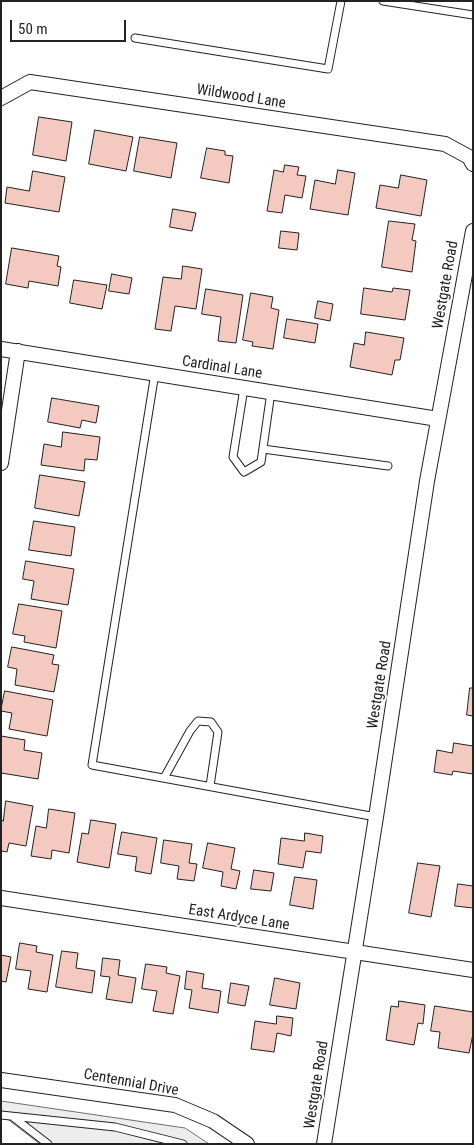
<!DOCTYPE html>
<html>
<head>
<meta charset="utf-8">
<style>
	body { margin:0 }
	#map { position:relative; width:474px; height:1145px; overflow:hidden; background:#fff; font-family:"Roboto Condensed",sans-serif }
	canvas { display:block }
	.frame { position:absolute; inset:0; border:2px solid #222; pointer-events:none }
	.scale { position:absolute; left:10px; top:20px; width:116px; height:22px; box-sizing:border-box; border:2px solid #222; border-top:0; padding-left:6px; font-size:15px; line-height:18px; white-space:nowrap; color:#222; -webkit-text-stroke:4px #fff; paint-order:stroke }
</style>
</head>
<body>
<div id="map">
<canvas width="474" height="1145"></canvas>
<div class="frame"></div>
<div class="scale">50 m</div>
</div>
<script>
const c = document.querySelector('canvas').getContext('2d');
c.lineJoin = 'round';
function fillPath(path, color) {
  c.fillStyle = color;
  c.fill(path, 'evenodd');
}
function stroke(path, color, width, dash) {
  c.strokeStyle = color;
  c.lineWidth = width;
  c.lineCap = dash ? 'butt' : 'round';
  c.setLineDash(dash || []);
  c.stroke(path);
}
function drawText(font, color, halo, rows, align = 'center') {
  c.font = font + ' "Roboto Condensed",sans-serif';
  c.lineWidth = 4;
  c.setLineDash([]);
  c.textBaseline = 'middle';
  c.strokeStyle = halo;
  c.fillStyle = color;
  for (const [text, x, y, turn = 0] of rows) {
    c.save();
    c.translate(x, y);
    c.rotate((+turn || 0) * Math.PI / 180);
    c.textAlign = isNaN(turn) ? turn : align;
    if (halo) c.strokeText(text, 0, 0);
    c.fillText(text, 0, 0);
    c.restore();
  }
}
const parking = new Path2D(`
	M1 1101 185 1128 209 1144H40L1 1114Z`);
const building = new Path2D(`
	M39 117 72 122 66 161 33 155Z
	M95 130 133 137 126 171 89 164Z
	M140 137 177 143 171 178 134 171Z
	M207 148 225 151V155L233 156 229 183 201 178Z
	M285 165 299 167 297 175 306 176 302 198 285 195 282 213 267 211 274 170 283 172Z
	M338 170 355 173 348 215 310 209 315 180 335 184Z
	M33 171 65 177 59 212 5 203 7 187 29 191Z
	M401 175 427 180 421 216 376 208 380 185 398 188Z
	M173 209 196 213 192 231 170 227Z
	M389 221 415 224 412 240 416 241 412 272 382 267Z
	M281 231 299 233 297 250 279 248Z
	M12 248 59 256 57 266 61 267 58 286 29 281 28 288 6 284Z
	M183 266 202 269 196 309 175 306 171 331 155 329 163 277 181 279Z
	M112 274 132 278 129 294 109 291Z
	M74 280 107 285 102 309 70 303Z
	M364 288 392 292 393 288 410 290 405 320 361 314Z
	M206 289 243 295 236 343 218 341 221 317 202 314Z
	M251 293 273 297 271 308 279 310 273 349 252 346 253 342 243 340Z
	M318 301 333 304 330 321 315 318Z
	M287 319 318 324 315 343 284 338Z
	M366 332 404 338 400 360H395L392 375 350 367 354 343 364 345Z
	M52 398 99 406 96 423 82 420 80 428 48 422Z
	M63 432 100 437 97 460 85 459 84 471 41 465 44 444 61 447Z
	M40 475 85 482 79 516 35 508Z
	M34 521 75 527 71 556 29 550Z
	M26 561 74 569 68 605 31 599 34 581 23 579Z
	M19 604 62 611 56 648 24 642 25 636 13 634Z
	M12 647 54 655 52 664 59 665 54 692 15 685 17 669 8 667Z
	M470 688H473V716L467 715Z
	M5 691 53 700 47 736 9 729 12 713 1 711Z
	M1 736 25 740 24 750 42 753 38 779 1 773Z
	M454 743 473 746V774L453 771 452 775 434 772 437 750 452 753Z
	M6 801 33 806 26 846 9 843 7 852 1 851V820L3 821Z
	M49 809 75 813 69 853 52 850 51 859 31 856 36 826 46 828Z
	M91 820 116 824 109 868 77 862 82 833 88 834Z
	M122 832 157 838 151 874 135 871 137 857 118 854Z
	M305 833 323 836 321 853 306 851 303 868 278 864 281 838 304 841Z
	M164 840 192 844 189 863 197 864 194 881 177 879 179 866 161 863Z
	M208 843 235 848 231 869 240 871 236 889 221 886 223 872 203 868Z
	M418 863 440 866 431 917 409 913Z
	M254 870 274 873 271 891 251 889Z
	M295 877 317 880 313 909 290 905Z
	M458 884 473 886V908L455 906Z
	M20 943 37 946 36 952 53 955 47 992 28 989 31 971 16 969Z
	M62 951 78 953 76 968 95 971 92 993 56 987Z
	M1 955 11 957 6 982 1 981Z
	M103 958 120 960 118 975 136 978 132 1003 106 999 110 977 101 976Z
	M146 964 167 967 166 973 180 976 173 1014 153 1011 157 991 142 989Z
	M187 971 204 974 202 988 221 991 218 1013 189 1008 192 990 185 989Z
	M275 978 300 983 296 1009 270 1005Z
	M231 983 249 986 245 1006 228 1003Z
	M399 1001 425 1005 423 1024 418 1023 414 1045 386 1040 391 1006 398 1007Z
	M435 1006 473 1012V1034L469 1053 438 1048 440 1032 431 1031Z
	M277 1016 293 1018 291 1036 277 1033 274 1052 251 1049 255 1021 276 1024Z`);
const lane = new Path2D(`
	M383 1 473 15
	M135 38 328 69 341 1
	M155 373 92 765 376 817
	M244 388 233 457 244 472 261 462 271 392
	M263 449 388 466
	M164 778 190 731 198 721 211 722 218 732 210 786
	M1 1115 115 1127 183 1144
	M13 1117 48 1144`);
const street = new Path2D(`
	M1 98 30 82 445 144 469 157 473 164
	M1 349 438 419
	M1 463 18 351
	M1 898 473 970
	M1 1080 175 1105 213 1121 247 1144
	M324 1144 376 817 427 481 473 231`);
const streetNames = [
	["Wildwood Lane",241,97,9],
	["Westgate Road",446,285,-80],
	["Cardinal Lane",222,368,9],
	["Westgate Road",380,685,-81],
	["East Ardyce Lane",239,918,9],
	["Centennial Drive",131,1083,10],
	["Westgate Road",317,1085,-81]
];
fillPath(parking, '#ededed');
stroke(parking, '#6f6f6f', 1);
fillPath(building, '#f3c9c0');
stroke(building, '#222', 1);
stroke(lane, '#222', 9);
stroke(street, '#222', 16);
stroke(lane, '#fff', 7);
stroke(street, '#fff', 14);
drawText('15px', '#222', '#fff', streetNames);
</script>
</body>
</html>
